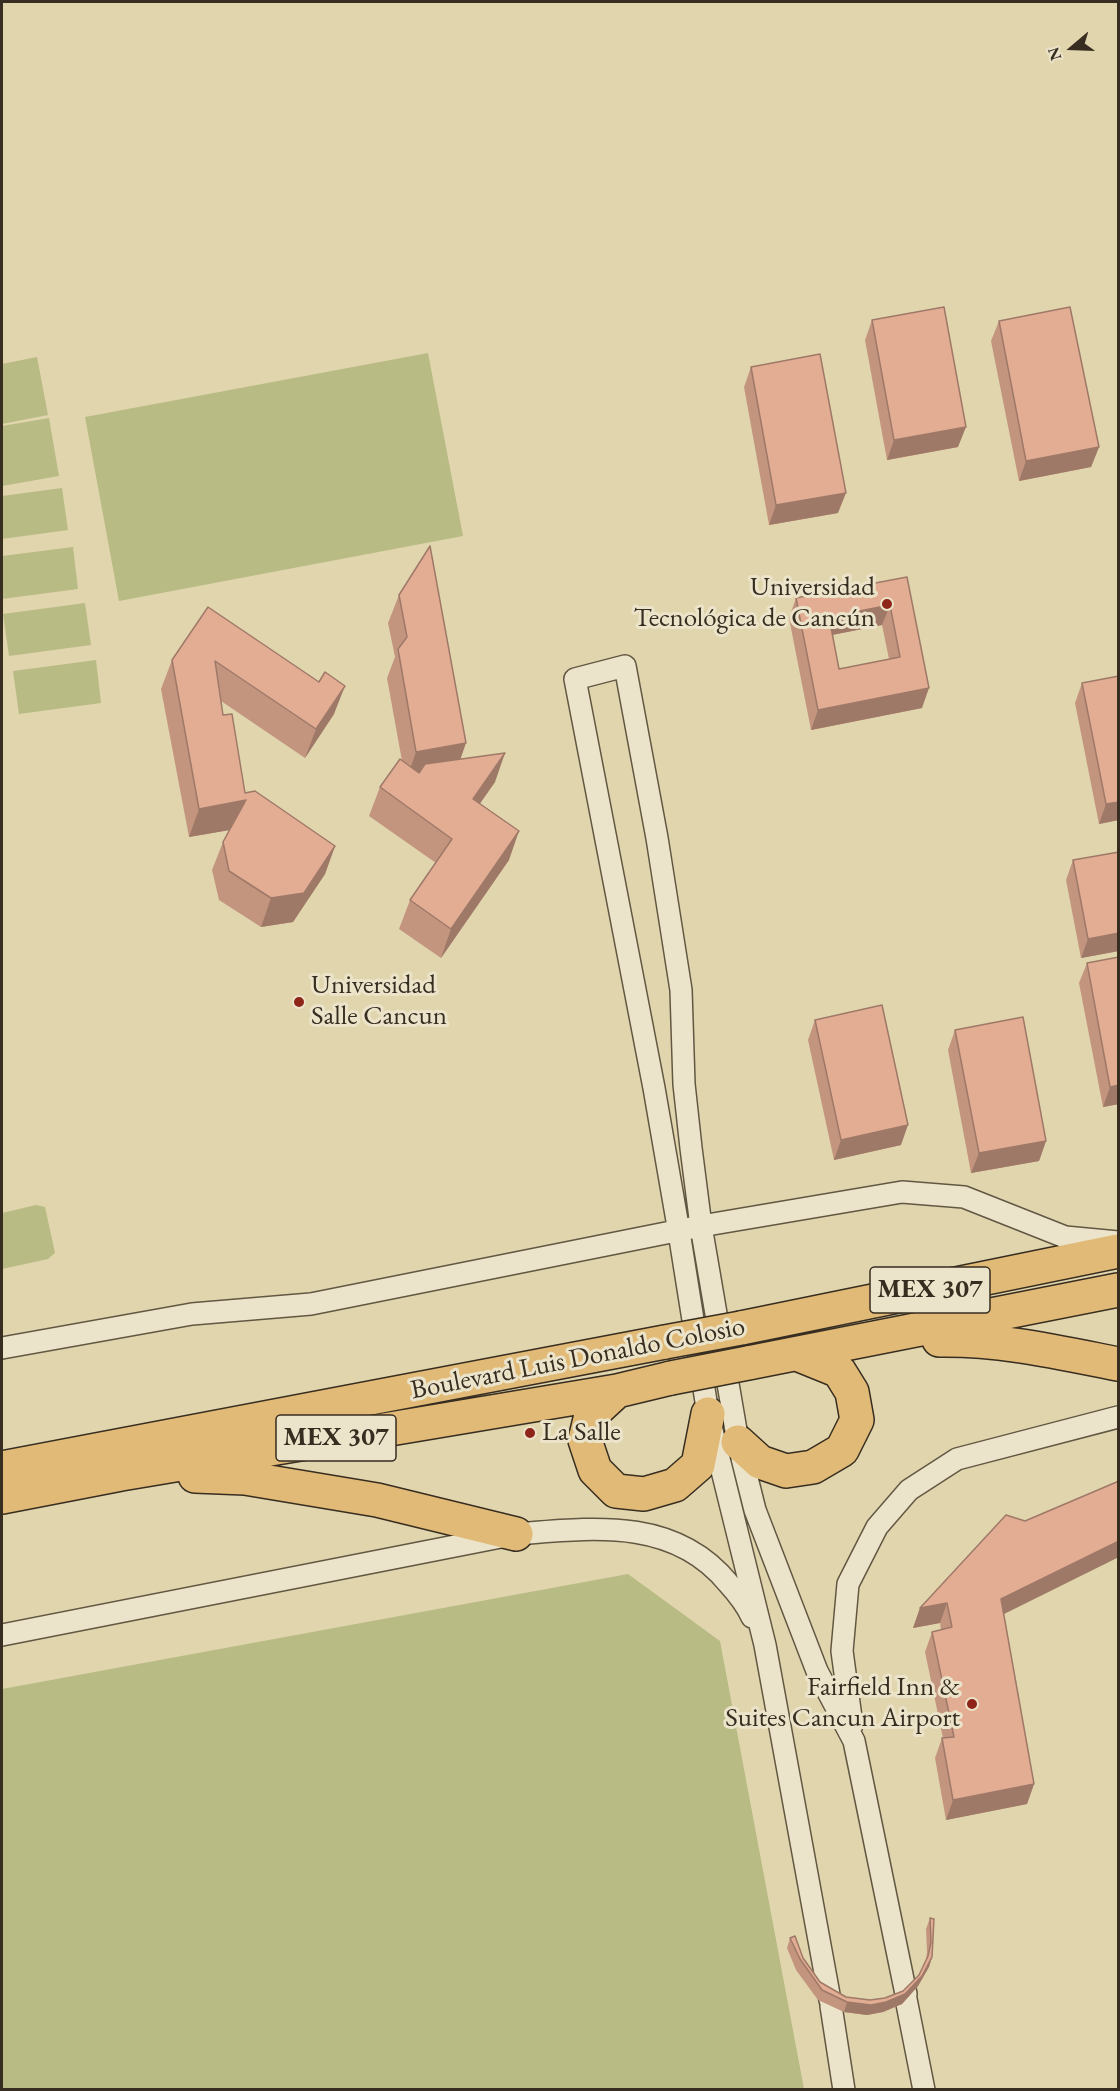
<!DOCTYPE html>
<html>
<head>
<meta charset="utf-8">
<style>
	body { margin:0 }
	#map { position:relative; width:1120px; height:2091px; overflow:hidden; background:#e1d5ad; font-family:"EB Garamond",serif }
	canvas { display:block }
	.frame { position:absolute; inset:0; border:3px solid #372d20; pointer-events:none }
	.north { position:absolute; left:1042px; top:18px; width:60px; height:60px; -webkit-text-stroke:4px #ece4ca; paint-order:stroke; rotate:251deg; font-size:16px; font-weight:700; line-height:24px; text-align:center; color:#372d20 }
	.north::after { content:''; display:block; margin:auto; width:21px; height:27px; background:#372d20; clip-path:polygon(50% 0,100% 100%,50% 72%,0 100%) }
</style>
</head>
<body>
<div id="map">
<canvas width="1120" height="2091"></canvas>
<div class="frame"></div>
<div class="north">N</div>
</div>
<script>
const c = document.querySelector('canvas').getContext('2d');
c.lineJoin = 'round';
function fillPath(path, color) {
  c.fillStyle = color;
  c.fill(path, 'evenodd');
}
function stroke(path, color, width, dash) {
  c.strokeStyle = color;
  c.lineWidth = width;
  c.lineCap = dash ? 'butt' : 'round';
  c.setLineDash(dash || []);
  c.stroke(path);
}
function drawText(font, color, halo, rows, align = 'center') {
  c.font = font + ' "EB Garamond",serif';
  c.lineWidth = 6;
  c.setLineDash([]);
  c.textBaseline = 'middle';
  c.strokeStyle = halo;
  c.fillStyle = color;
  for (const [text, x, y, turn = 0] of rows) {
    c.save();
    c.translate(x, y);
    c.rotate((+turn || 0) * Math.PI / 180);
    c.textAlign = isNaN(turn) ? turn : align;
    if (halo) c.strokeText(text, 0, 0);
    c.fillText(text, 0, 0);
    c.restore();
  }
}
const green = new Path2D(`
	M428 353 463 536 119 601 85 417Z
	M37 357 48 415 2 424V364Z
	M49 418 59 476 2 486V426Z
	M62 488 68 530 2 539V496Z
	M73 547 78 589 2 599V556Z
	M85 603 91 645 9 656 3 614Z
	M96 660 101 703 19 714 13 671Z
	M36 1205 45 1207 55 1253 48 1259 2 1269V1213Z
	M628 1574 720 1641 804 2089H2V1689Z`);
const minor = new Path2D(`
	M2 1348 192 1314 311 1304 701 1226 902 1192 964 1197 1065 1237 1118 1242
	M2 1635 516 1534C592 1528 674 1517 728 1583 738 1594 746 1604 752 1617
	M852 1725 842 1651 848 1584 877 1527 909 1490 957 1459 1118 1417
	M906 1999 924 2090
	M830 2000 765 1645 708 1414 679 1232 654 1088 575 679 625 666 657 838 681 990 684 1084 691 1148 701 1226 738 1442 755 1510 817 1671 854 1741 906 1994
	M831 2006 844 2090`);
const primary = new Path2D(`
	M741 1328 1118 1251
	M939 1340C1001 1339 1057 1352 1118 1364
	M748 1363 1118 1290
	M617 1391 591 1415 585 1440 595 1470 616 1491 644 1494 675 1485 698 1465 708 1414
	M738 1442 760 1462 786 1471 813 1467 842 1450 857 1420 852 1392 839 1371 797 1354
	M2 1468 665 1342
	M195 1476 245 1478 377 1500 516 1534
	M2 1497 121 1474 617 1391 671 1378`);
const primaryBridge = new Path2D(`
	M665 1342 741 1328
	M671 1378 748 1363`);
const wall = new Path2D(`
	M872 320 958 447 887 460 865 340Z
	M999 321 1099 447 1091 467 1019 481 991 341Z
	M751 367 838 513 769 525 744 387Z
	M907 577 922 708 811 730 789 618 796 598ZM882 625 889 659 839 669 832 635Z
	M399 595 460 759 495 782 480 803 509 860 441 958 399 929 410 900 436 863 369 816 380 787 402 761 387 678 395 657 388 623Z
	M208 607 319 682 334 714 305 758 221 701 223 715 245 793 335 846 325 874 293 922 261 927 219 900 212 870 223 842 229 830 189 837 161 689 172 660Z
	M1119 676V820L1099 824 1075 703 1082 683Z
	M1073 860 1119 951 1081 958 1066 880Z
	M1119 957V1104L1103 1107 1079 983 1087 963Z
	M815 1020 901 1145 834 1160 808 1040Z
	M955 1030 1046 1141 1039 1161 971 1173 948 1050Z
	M1025 1521 1004 1614 1034 1784 1027 1804 946 1820 935 1758 942 1738H943L925 1652 932 1632 941 1630 940 1623 913 1628 920 1608Z
	M930 1918 932 1957 929 1967 918 1986 902 2004 883 2012 867 2015 844 2012 818 2000 796 1970 787 1948 790 1938 820 1982 846 1997 870 2000 885 1998 903 1991 919 1975 926 1961 927 1952 926 1929Z`);
const shadedWall = new Path2D(`
	M966 427 958 447 887 460 894 440Z
	M1099 447 1091 467 1019 481 1026 461Z
	M846 493 838 513 769 525 776 505Z
	M890 605 882 625 822 637 829 617Z
	M345 686 334 714 305 758 316 729Z
	M929 688 922 708 811 730 818 710Z
	M466 743 456 772 406 781 416 752Z
	M505 753 495 782 463 828 473 799Z
	M246 800 236 829 189 837 199 809Z
	M1119 802V820L1099 824 1106 804Z
	M519 831 509 860 441 958 451 929Z
	M335 846 325 874 293 922 261 927 271 898Z
	M1119 933V951L1081 958 1088 939Z
	M1119 1085V1104L1103 1107 1110 1087Z
	M908 1125 901 1145 834 1160 841 1140Z
	M1046 1141 1039 1161 971 1173 979 1153Z
	M1119 1541V1557L994 1619 1001 1599Z
	M947 1603 940 1623 913 1628 920 1608Z
	M1034 1784 1027 1804 946 1820 953 1800Z
	M932 1957 929 1967 918 1986 902 2004 883 2012 867 2015 844 2012 847 2002 871 2005 905 1994Z`);
const building = new Path2D(`
	M944 307 966 427 894 440 872 320Z
	M1070 307 1099 447 1026 461 999 321Z
	M820 354 846 493 776 505 751 367Z
	M430 546 466 743 416 752 398 649 407 637 399 595Z
	M907 577 929 688 818 710 796 598ZM890 605 900 657 839 669 829 617Z
	M208 607 319 682 325 672 345 686 316 729 215 661 223 715 232 714 245 793 255 791 335 846 304 893 271 898 229 871 223 842 246 800 199 809 172 660Z
	M1119 676V802L1106 804 1082 683Z
	M505 753 473 799 519 831 451 929 410 900 452 839 380 787 400 759 419 773 425 764Z
	M1119 852V933L1088 939 1073 860Z
	M1119 957V1085L1110 1087 1087 963Z
	M882 1005 908 1125 841 1140 815 1020Z
	M1023 1017 1046 1141 979 1153 955 1030Z
	M1119 1481V1541L1001 1599 1034 1784 953 1800 942 1738 954 1737 932 1632 952 1627 947 1603 920 1608 1006 1515 1025 1521Z
	M930 1918 934 1919 932 1957 922 1976 905 1994 886 2002 871 2005 847 2002 822 1990 800 1959 790 1938 795 1936 803 1958 820 1982 846 1997 870 2000 885 1998 903 1991 919 1975 928 1956 931 1942Z`);
const markers = [
	[887,604,6,"#8f2418"],
	[299,1002,6,"#8f2418"],
	[530,1433,6,"#8f2418"],
	[972,1704,6,"#8f2418"]
];
const shields = [
	[930,1290,120],
	[336,1438,120]
];
const shieldNames = [
	["MEX 307",930,1290],
	["MEX 307",336,1438]
];
const poiNames = [
	["Universidad",875,588],
	["Tecnológica de Cancún",875,619],
	["Universidad",311,986,"left"],
	["Salle Cancun",311,1017,"left"],
	["La Salle",542,1433,"left"],
	["Fairfield Inn &",960,1688],
	["Suites Cancun Airport",960,1719]
];
const streetNames = [
	["Boulevard Luis Donaldo Colosio",578,1359,-11]
];
fillPath(green, '#b9bb85');
stroke(minor, '#625743', 24);
stroke(primary, '#372d20', 36);
stroke(minor, '#ece4ca', 21);
stroke(primary, '#e0ba76', 33);
stroke(primaryBridge, '#372d20', 36, []);
stroke(primaryBridge, '#e0ba76', 33);
fillPath(wall, '#c3957f');
fillPath(shadedWall, '#9f7968');
fillPath(building, '#e3ad94');
stroke(building, '#9f7968', 1.5);
for (const [x, y, r, color] of markers) {
  const dot = new Path2D();
  dot.arc(x, y, r, 0, 2 * Math.PI);
  c.fillStyle = color;
  c.fill(dot);
  stroke(dot, '#ece4ca', 2);
}
for (const [x, y, w] of shields) {
  const box = new Path2D();
  box.roundRect(x - w / 2, y - 23, w, 46, 4.5);
  c.fillStyle = '#ece4ca';
  c.fill(box);
  stroke(box, '#372d20', 1.5);
}
drawText('bold 26px', '#372d20', null, shieldNames);
drawText('27px', '#372d20', '#ece4ca', poiNames, 'right');
drawText('27px', '#372d20', '#ece4ca', streetNames);
</script>
</body>
</html>
